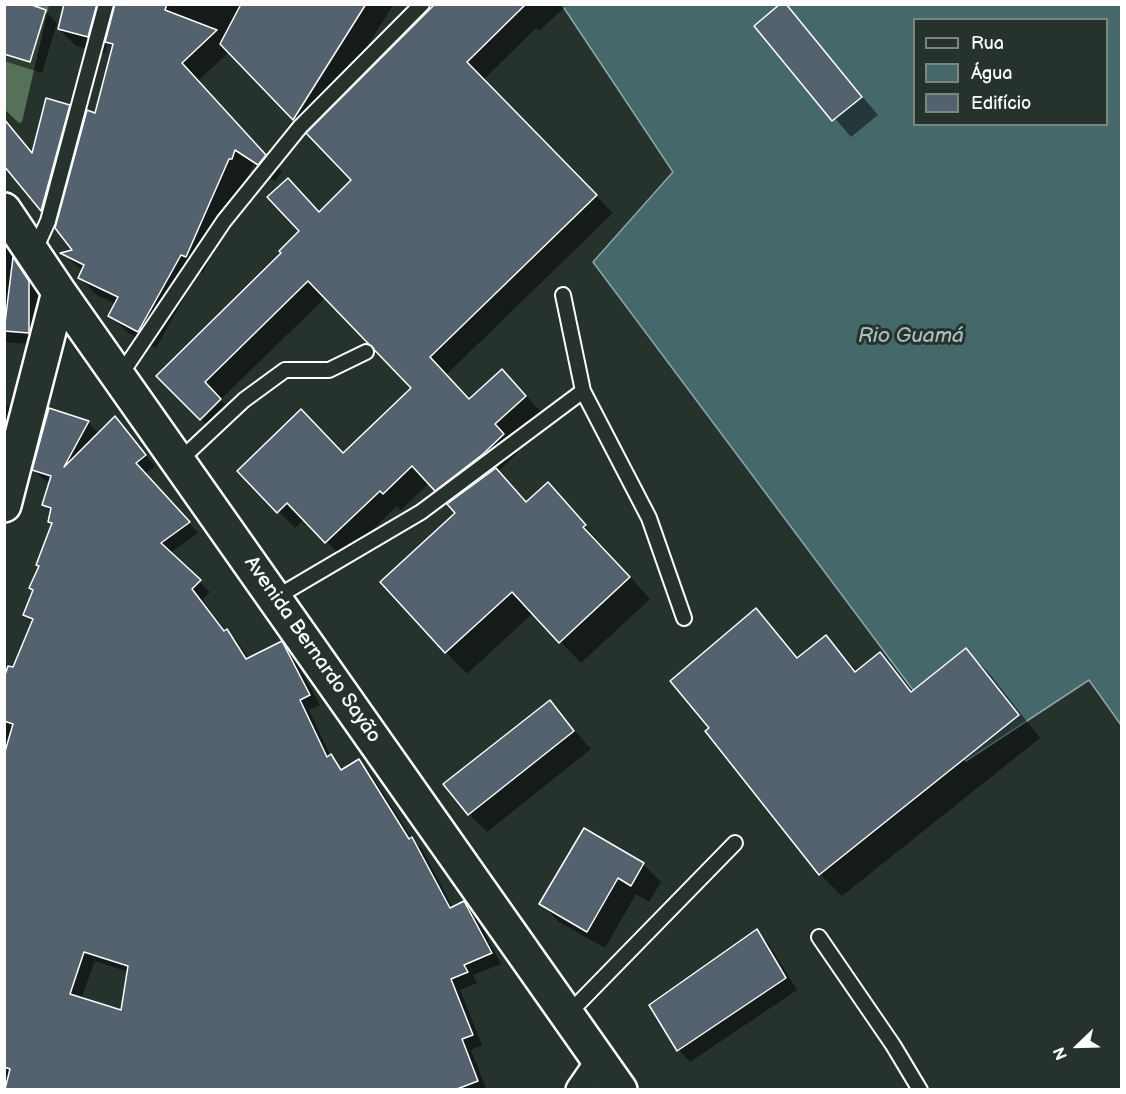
<!DOCTYPE html>
<html>
<head>
<meta charset="utf-8">
<style>
	body { margin:0 }
	#map { position:relative; width:1126px; height:1094px; overflow:hidden; background:#26332d; font-family:"Balsamiq Sans",sans-serif }
	canvas { display:block }
	.frame { position:absolute; inset:0; border:6px solid #fff; pointer-events:none }
	.legend { position:absolute; left:913px; top:18px; width:195px; height:108px; box-sizing:border-box; background:#26332d; border:2px solid #7d8581; margin:0; padding:8px 10px; list-style:none; font-size:18px; color:#fff }
	.legend li { display:flex; align-items:center; gap:12px; height:30px }
	.legend b { width:30px; border:2px solid #7d8581 }
	.north { position:absolute; left:1048px; top:1016px; width:60px; height:60px; -webkit-text-stroke:4px #26332d; paint-order:stroke; rotate:247deg; font-size:16px; font-weight:700; line-height:24px; text-align:center; color:#fff }
	.north::after { content:''; display:block; margin:auto; width:21px; height:27px; background:#fff; clip-path:polygon(50% 0,100% 100%,50% 72%,0 100%) }
</style>
</head>
<body>
<div id="map">
<canvas width="1126" height="1094"></canvas>
<div class="frame"></div>
<ul class="legend">
<li><b style="height:8px;background:#26332d"></b>Rua</li>
<li><b style="height:16px;background:#45696b"></b>Água</li>
<li><b style="height:16px;background:#54616e"></b>Edifício</li>
</ul>
<div class="north">N</div>
</div>
<script>
const c = document.querySelector('canvas').getContext('2d');
c.lineJoin = 'round';
function fillPath(path, color) {
  c.fillStyle = color;
  c.fill(path, 'evenodd');
}
function stroke(path, color, width, dash) {
  c.strokeStyle = color;
  c.lineWidth = width;
  c.lineCap = dash ? 'butt' : 'round';
  c.setLineDash(dash || []);
  c.stroke(path);
}
function drawText(font, color, halo, rows, align = 'center') {
  c.font = font + ' "Balsamiq Sans",sans-serif';
  c.lineWidth = 6;
  c.setLineDash([]);
  c.textBaseline = 'middle';
  c.strokeStyle = halo;
  c.fillStyle = color;
  for (const [text, x, y, turn = 0] of rows) {
    c.save();
    c.translate(x, y);
    c.rotate((+turn || 0) * Math.PI / 180);
    c.textAlign = isNaN(turn) ? turn : align;
    if (halo) c.strokeText(text, 0, 0);
    c.fillText(text, 0, 0);
    c.restore();
  }
}
const green = new Path2D(`
	M4 5H49L22 122 19 123 5 110Z`);
const water = new Path2D(`
	M562 5H1121V725L1089 680 966 761 593 262 673 172ZM914 20H1106V124H914Z`);
const shadow = new Path2D(`
	M4 4 45 11 57 23 42 73 4 61Z
	M66 4H394L320 120 435 6 434 4H568L539 31 536 28 483 80 613 213 446 375 470 401 519 388 542 413 511 442 519 451 498 472 528 503 548 484 650 599 581 663 533 613 467 674 446 652 458 513 429 483 401 510 397 506 343 558 304 519 295 528 239 471 343 454 413 388 326 297 220 400 237 417 218 436 158 376 353 180 229 52 198 81 282 172 275 181 253 165 203 273 199 271 156 348 127 332 110 315 116 304 97 295 80 278 83 271 63 254 75 251 96 114 113 48 107 43 105 53 76 46 59 29Z
	M784 4 878 115 851 137 756 26Z
	M69 107 81 118 53 221 4 163 17 137 33 154Z
	M4 237 36 287 41 306V345L4 342Z
	M4 402 10 408 6 431H4Z
	M115 418 155 466 145 474 198 533 170 553 210 592 202 600 226 631 237 641 249 659 281 643 291 653 320 705 309 710 331 757 344 770 359 761 369 771 412 839 422 849 453 908 464 903 474 913 501 964 473 975 477 983 460 990 482 1045 471 1050 487 1090H4V684L33 623 25 615 34 591 31 588 53 525 50 521 52 513 44 505 51 482 44 480 34 470 88 422 99 434ZM95 961 128 972 122 1012 81 999Z
	M756 610 799 658 826 637 858 672 880 654 914 692 966 650 988 672 1040 738 842 896 820 874 711 728Z
	M549 702 591 749 487 832 469 814Z
	M643 864 661 882 649 902 636 894 605 948 559 922 541 904Z
	M756 931 768 943 797 990 690 1062 679 1050 651 1005Z`);
const building = new Path2D(`
	M4 4H29L46 10 30 62 4 54Z
	M64 4H97L88 37 58 29Z
	M115 4H167L165 10 217 30 182 63 266 155 258 165 235 150 232 159H229L186 257 181 255 138 332 108 316 118 297 78 278 84 265 60 253 72 250 55 228 87 110 95 113 113 44 105 42Z
	M241 4H366L293 120 220 44Z
	M435 4H526L467 62 597 195 430 357 469 399 502 369 526 396 495 424 504 434 483 454 435 491 412 466 383 494 380 491 325 543 287 503 277 513 237 471 301 409 343 453 411 388 308 281 205 382 221 399 200 420 156 376 281 253 279 251 299 231 267 197 288 178 319 212 351 180 306 133Z
	M780 4H786L862 97 832 121 754 26Z
	M46 98 70 105 41 211 4 166V119L32 153Z
	M13 257 29 281V333L4 331Z
	M49 408 89 421 64 467 115 416 146 455 136 463 190 522 161 543 201 580 192 589 224 631 227 629 246 659 282 641 310 695 300 700 327 757 331 754 341 770 359 759 409 839 412 837 450 908 464 901 492 953 464 965 468 972 451 979 473 1035 462 1039 478 1081 457 1089H5L10 1069 4 1067V755L13 724 4 721V678L8 666 13 667 33 619 23 615 33 590 29 588 39 566 36 565 52 523 48 522 51 508 42 505 51 476 32 470ZM84 952 128 966 121 1010 70 994Z
	M496 468 526 502 548 482 586 525 583 527 630 577 559 643 512 592 445 653 380 582 455 513 447 504Z
	M756 608 797 658 826 635 855 672 880 652 911 692 966 648 1019 715 819 875 705 731 709 728 670 681Z
	M550 700 574 731 468 815 443 784Z
	M584 828 644 863 631 886 618 878 587 932 539 904Z
	M757 929 786 978 677 1051 649 1005Z`);
const lane = new Path2D(`
	M34 252 48 221 106 4
	M563 295 583 391 649 518 684 618
	M119 377 224 221 300 127 422 4
	M179 461 244 400 285 370H329L366 352
	M275 598 421 512 583 391
	M819 937 893 1045 920 1090
	M569 1013 735 843`);
const street = new Path2D(`
	M580 1090 600 1061`);
const secondary = new Path2D(`
	M4 210 59 292 620 1090
	M4 505 59 292`);
const streetNames = [
	["Avenida Bernardo Sayão",312,650,55]
];
const waterNames = [
	["Rio Guamá",911,337]
];
fillPath(green, '#557259');
fillPath(water, '#45696b');
stroke(water, '#8fa5a6', 1.5);
fillPath(shadow, '#0007');
fillPath(building, '#54616e');
stroke(building, '#fff', 1.5);
stroke(lane, '#fff', 18);
stroke(street, '#fff', 32);
stroke(secondary, '#fff', 38);
stroke(lane, '#26332d', 14);
stroke(street, '#26332d', 27);
stroke(secondary, '#26332d', 33);
drawText('20px', '#fff', '#26332d', streetNames);
drawText('italic 21px', '#abbcbc', '#26332d', waterNames);
</script>
</body>
</html>
